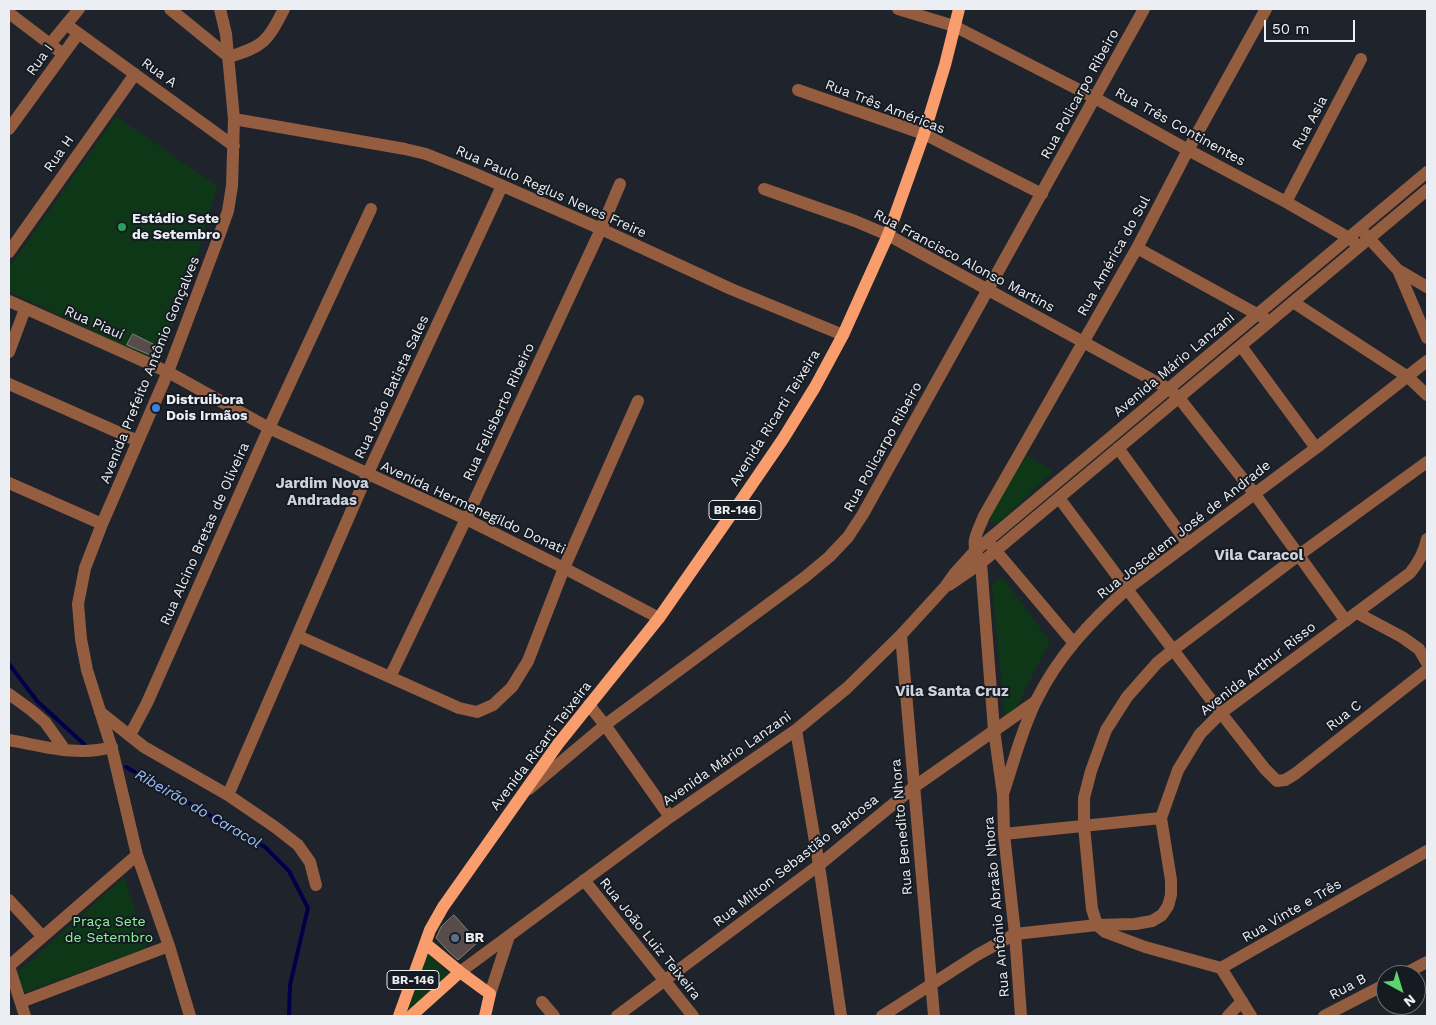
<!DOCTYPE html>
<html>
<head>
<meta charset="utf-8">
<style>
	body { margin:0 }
	#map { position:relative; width:1436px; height:1025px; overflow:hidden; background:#1f242c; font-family:"Work Sans",sans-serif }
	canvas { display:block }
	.frame { position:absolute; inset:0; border:10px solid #ebeef3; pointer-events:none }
	.north { position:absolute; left:1376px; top:965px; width:50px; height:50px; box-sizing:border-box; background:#161b22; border:1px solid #6b6f76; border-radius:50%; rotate:141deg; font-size:14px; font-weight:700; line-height:20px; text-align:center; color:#ebeef3 }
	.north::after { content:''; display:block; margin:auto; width:18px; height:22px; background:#5bd56e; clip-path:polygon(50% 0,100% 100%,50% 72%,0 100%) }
	.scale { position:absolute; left:1264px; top:20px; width:91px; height:22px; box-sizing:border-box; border:2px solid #ebeef3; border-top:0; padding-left:6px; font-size:15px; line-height:18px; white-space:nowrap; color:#ebeef3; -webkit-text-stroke:4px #161b22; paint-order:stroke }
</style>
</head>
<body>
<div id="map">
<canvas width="1436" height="1025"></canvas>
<div class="frame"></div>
<div class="north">N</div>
<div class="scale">50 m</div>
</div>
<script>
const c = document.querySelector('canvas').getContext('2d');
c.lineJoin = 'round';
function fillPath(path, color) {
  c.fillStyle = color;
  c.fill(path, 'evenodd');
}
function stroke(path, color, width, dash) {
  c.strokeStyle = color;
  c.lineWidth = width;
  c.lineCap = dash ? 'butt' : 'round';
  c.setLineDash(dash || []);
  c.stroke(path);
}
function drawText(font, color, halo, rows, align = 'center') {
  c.font = font + ' "Work Sans",sans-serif';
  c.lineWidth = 4;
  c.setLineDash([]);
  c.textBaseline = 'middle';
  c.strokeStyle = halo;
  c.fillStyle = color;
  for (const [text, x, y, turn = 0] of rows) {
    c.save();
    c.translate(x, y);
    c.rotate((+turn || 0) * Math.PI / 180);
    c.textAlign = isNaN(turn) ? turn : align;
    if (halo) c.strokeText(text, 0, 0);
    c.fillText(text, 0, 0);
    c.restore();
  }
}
const green = new Path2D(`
	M116 116 217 186 192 276 158 363 9 291V268Z
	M1026 455 1053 471 1002 520 996 524 991 522 990 518 992 510Z
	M1001 576 1050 641 1018 704 1005 721 992 586Z
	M124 877 147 948 23 993 18 972Z
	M427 952 449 975 408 1012Z`);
const stream = new Path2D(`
	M9 664 37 701 85 745
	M126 767 265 847 289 871 308 908 290 985 289 1016`);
const building = new Path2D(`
	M133 334 159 347 155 357 127 345Z
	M454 915 478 942 458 960 449 952 436 938 441 927Z`);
const minor = new Path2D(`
	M170 9 229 57
	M898 9 954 26 1095 98 1188 150 1286 202 1349 238 1355 243
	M9 13 63 54
	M67 25 234 146
	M50 44 79 9
	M229 57C264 46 267 42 284 9
	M798 90 924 134 1042 194
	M234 119 405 149 426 154 471 172 601 229 731 289 843 335
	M9 129 78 34
	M764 189 855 221 888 235 1169 389 1179 398 1254 493 1346 621
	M1286 202 1361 59
	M1365 234 1398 270 1427 287
	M1137 248 1264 318
	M9 252 135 74
	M1398 270 1427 338
	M9 301 168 372 269 428 466 519 564 568 659 618
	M1293 302 1408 377 1427 395
	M1241 346 1316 448
	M9 352 25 309
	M9 384 138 441
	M1118 448 1188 544
	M9 483 102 524
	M1059 498 1127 589 1221 713 1265 769 1277 781 1285 780 1295 774 1427 670
	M991 545 1073 642
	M949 585 981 563 1427 190
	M1357 613 1402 637 1419 649 1427 663
	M901 635 934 1016
	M298 636 459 708 477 712 493 705 512 687 528 661 564 568 638 401
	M390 677 466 519 601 229 620 184
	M9 694 31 710 45 722 65 750
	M589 705 605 725 670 817
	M100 712 144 747 228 795 275 827 298 845 310 862 316 885
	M796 730 819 865 841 1016
	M130 735 147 703 269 428 371 209
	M9 740C43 746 77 757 112 747
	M529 789 605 725 805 577 829 557 848 537 863 514 1144 9
	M1004 791C1014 761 1022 729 1036 701 1058 656 1090 622 1127 589L1316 448 1427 361
	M228 795 367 475 502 186
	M1004 834 1161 818
	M584 880 693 1016
	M9 900 42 936
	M1221 968 1145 947 1105 932 1097 925 1092 909 1084 826V798L1091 771 1106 730 1127 697 1157 663 1173 650 1299 555 1427 462
	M1221 968 1427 851
	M1221 968 1251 1016
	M460 972 670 817 796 730 847 688 901 635 945 587 955 573 975 551 1427 172
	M1402 975 1427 962
	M490 994 509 936
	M21 1002 169 946
	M542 1002 554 1016
	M25 1016 9 966 137 855
	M190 1016 169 946 137 855 112 749 87 670 81 639 78 604 85 568 102 524 168 372 218 239 228 211 232 186 234 119 226 34 220 9
	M617 1016 819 865 914 787 1035 702
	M882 1016 977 955 1015 934 1097 925 1135 924 1152 921 1162 915 1168 906 1171 895V880L1161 818 1178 770 1200 734 1221 713 1410 573C1419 562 1424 553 1427 539
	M1021 1016 1015 934 1004 834 1003 795 994 730 981 563C969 542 976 536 984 516L1137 248 1188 150 1266 9
	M1228 1016 1242 1001
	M1324 1016 1386 984`);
const major = new Path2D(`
	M426 944 460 972 490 994 485 1016
	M399 1016 430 930 443 907 558 744 659 618 742 499 783 439 815 387 843 335 888 235 924 134 945 65 959 9
	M411 1016 460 972`);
const markers = [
	[122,227,5,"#2e9e5b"],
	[156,408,5,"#3f7fe0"],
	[455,938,5,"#5c6f8a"]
];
const shields = [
	[735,510,52],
	[413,980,52]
];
const shieldNames = [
	["BR-146",735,510],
	["BR-146",413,980]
];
const streetNames = [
	["Rua I",40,60,-54],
	["Rua A",159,73,36],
	["Rua Policarpo Ribeiro",1080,94,-61],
	["Rua Três Américas",885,107,21],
	["Rua Asia",1310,123,-62],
	["Rua Três Continentes",1180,127,29],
	["Rua H",59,154,-55],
	["Rua Paulo Reglus Neves Freire",551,192,24],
	["Rua América do Sul",1114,256,-61],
	["Rua Francisco Alonso Martins",964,261,28],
	["Rua Piauí",94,323,24],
	["Avenida Mário Lanzani",1174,365,-40],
	["Avenida Prefeito Antônio Gonçalves",150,370,-68],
	["Rua João Batista Sales",392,387,-65],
	["Rua Felisberto Ribeiro",499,412,-65],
	["Avenida Ricarti Teixeira",775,418,-58],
	["Rua Policarpo Ribeiro",883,447,-61],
	["Avenida Hermenegildo Donati",473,508,25],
	["Rua Joscelem José de Andrade",1184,530,-38],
	["Rua Alcino Bretas de Oliveira",205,534,-66],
	["Avenida Arthur Risso",1258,669,-38],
	["Rua C",1344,716,-38],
	["Avenida Ricarti Teixeira",541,746,-53],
	["Avenida Mário Lanzani",727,759,-35],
	["Rua Benedito Nhora",902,827,-95],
	["Rua Milton Sebastião Barbosa",796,861,-38],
	["Rua Antônio Abraão Nhora",997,907,-95],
	["Rua Vinte e Três",1292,911,-30],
	["Rua João Luiz Teixeira",650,939,51],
	["Rua B",1348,987,-28]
];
const poiNames = [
	["Estádio Sete",132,219],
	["de Setembro",132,235],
	["Distruibora",166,400],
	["Dois Irmãos",166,416],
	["BR",465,938]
];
const parkNames = [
	["Praça Sete",109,922],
	["de Setembro",109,938]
];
const neighbourhoodNames = [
	["Jardim Nova",322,484],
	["Andradas",322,501],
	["Vila Caracol",1259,556],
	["Vila Santa Cruz",952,692]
];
const waterNames = [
	["Ribeirão do Caracol",198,809,30]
];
fillPath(green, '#0e3717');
stroke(stream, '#000048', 4);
fillPath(building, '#584c4b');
stroke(building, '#897c7b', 1);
stroke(minor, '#955d40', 12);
stroke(major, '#fa9d6d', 12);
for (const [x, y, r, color] of markers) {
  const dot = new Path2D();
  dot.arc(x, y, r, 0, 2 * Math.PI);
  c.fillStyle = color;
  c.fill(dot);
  stroke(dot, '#161b22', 2);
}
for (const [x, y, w] of shields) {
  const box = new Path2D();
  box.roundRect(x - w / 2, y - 9.5, w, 19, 4);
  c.fillStyle = '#161b22';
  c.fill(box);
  stroke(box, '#ebeef3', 1);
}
drawText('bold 12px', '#ebeef3', null, shieldNames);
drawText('14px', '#ebeef3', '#161b22', streetNames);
drawText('bold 14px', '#ebeef3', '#161b22', poiNames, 'left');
drawText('14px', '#8cf79c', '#161b22', parkNames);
drawText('bold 15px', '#cdd4de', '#161b22', neighbourhoodNames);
drawText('italic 15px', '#9ebffd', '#161b22', waterNames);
</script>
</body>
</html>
